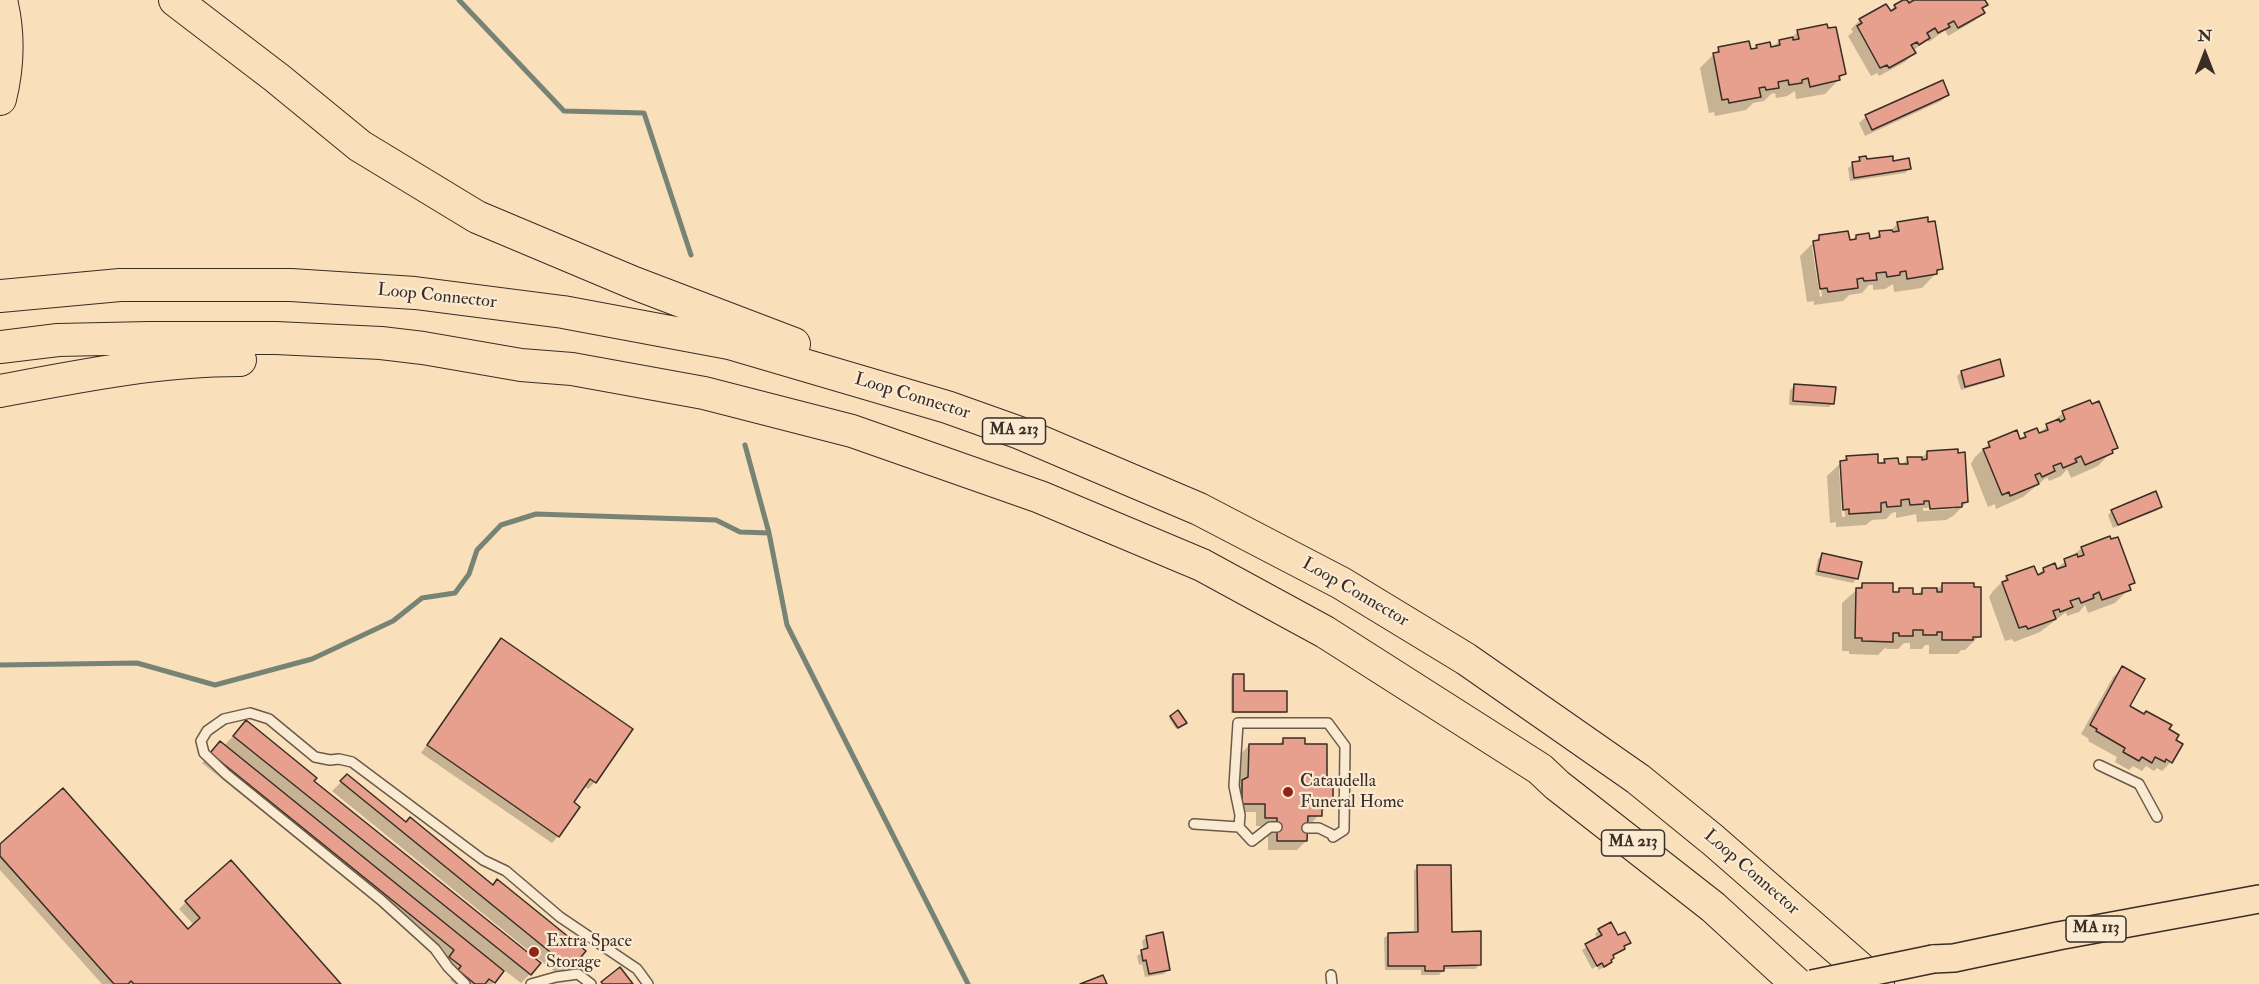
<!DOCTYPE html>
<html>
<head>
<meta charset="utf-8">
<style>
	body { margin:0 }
	#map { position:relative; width:2259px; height:984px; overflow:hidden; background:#f9dfba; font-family:"IM FELL Double Pica",serif }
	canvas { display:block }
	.north { position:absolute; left:2175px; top:24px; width:60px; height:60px; -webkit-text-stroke:4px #fbead2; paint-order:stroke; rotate:0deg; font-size:16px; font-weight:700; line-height:24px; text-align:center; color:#392d26 }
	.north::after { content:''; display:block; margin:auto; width:21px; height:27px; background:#392d26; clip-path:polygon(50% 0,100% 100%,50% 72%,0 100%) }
</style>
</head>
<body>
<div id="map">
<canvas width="2259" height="984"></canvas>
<div class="north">N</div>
</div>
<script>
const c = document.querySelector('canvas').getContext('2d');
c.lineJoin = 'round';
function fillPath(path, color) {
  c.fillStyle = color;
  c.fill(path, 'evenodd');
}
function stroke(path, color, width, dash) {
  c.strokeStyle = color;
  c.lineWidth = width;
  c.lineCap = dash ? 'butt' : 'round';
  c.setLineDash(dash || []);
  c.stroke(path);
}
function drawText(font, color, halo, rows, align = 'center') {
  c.font = font + ' "IM FELL Double Pica",serif';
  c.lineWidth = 4.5;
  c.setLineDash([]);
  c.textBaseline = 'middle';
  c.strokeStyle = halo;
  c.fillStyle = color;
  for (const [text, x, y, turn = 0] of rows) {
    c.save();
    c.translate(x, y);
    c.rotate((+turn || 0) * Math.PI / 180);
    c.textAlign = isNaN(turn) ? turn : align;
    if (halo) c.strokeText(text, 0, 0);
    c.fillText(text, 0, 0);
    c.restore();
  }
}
const shadow = new Path2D(`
	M1910 0H1984L1986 4 1981 9 1983 12 1974 21 1948 36 1945 30 1929 42 1927 39 1913 51 1914 53 1905 62 1879 76 1877 73 1871 76 1848 36 1853 32 1851 29 1860 20 1889 12 1895 6Z
	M1798 31 1844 74 1825 94 1796 99 1795 91 1787 96 1776 98 1775 93 1771 94 1764 101 1753 103 1746 110 1715 116 1714 112 1709 113 1700 68 1719 49 1750 51 1757 46 1770 49 1780 41 1791 39Z
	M1948 94 1941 101 1865 136 1859 123 1866 117Z
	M1860 159 1866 161 1892 162 1909 169 1905 173 1850 181 1848 168Z
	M1898 223 1941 268 1922 288 1894 292 1893 284 1885 289 1873 290V285H1869L1862 293 1849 295 1843 301 1814 305V301L1807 302 1800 256 1819 237 1849 242 1856 237 1872 240 1880 233 1890 231ZM1812 247H1815L1822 296 1820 297Z
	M1962 372 2003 375 1998 379 1961 390 1957 376Z
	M1795 385 1833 403 1829 407 1789 405 1790 390Z
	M2063 413 2116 447 2098 466 2071 478 2067 469 2061 476 2049 481 2047 477 2023 497 1996 509 1995 504 1988 507 1971 464 1975 457 1989 444 2019 441 2025 435 2038 434Z
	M1927 452 1967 502 1953 516 1946 520 1917 522 1916 514 1896 518V512L1892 513 1886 519 1872 520 1866 525 1836 527V522L1830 523 1827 476 1847 457 1877 465 1885 460 1901 465 1908 459 1922 458ZM1839 468H1842L1845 517H1842ZM1955 506V509L1923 511V508Z
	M2161 507 2156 511 2113 528 2108 515 2112 511Z
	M2082 548 2133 583 2129 589 2115 603 2088 613 2085 605 2079 612 2067 616 2066 612 2040 632 2014 642 2012 639 2005 641 1989 597 1993 591 2007 577 2036 576 2044 569H2056Z
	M1822 555 1857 578 1853 583 1815 575 1818 559Z
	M1943 584 1979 636 1965 650H1961L1958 654H1929V645H1925L1922 649H1910V643H1904L1898 649H1886V647L1878 655 1849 654V651H1842V603L1862 585 1892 594H1896L1900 590 1916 596 1923 589 1935 592Z
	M501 640 595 782 588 789 584 786 572 803 558 836 552 843 421 753 495 647Z
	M2122 668 2127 707 2167 730 2174 741 2171 762 2162 771 2157 768 2154 771 2146 766 2142 771 2133 766 2129 770 2115 762 2117 757 2088 741 2089 739 2081 734 2113 677Z
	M1233 675 1242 692 1285 712 1284 713H1231V677Z
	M1171 717 1183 724 1176 729 1169 718Z
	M246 722 312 781 539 963 530 974 521 983 504 970 492 984H455L450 980 453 976 441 967 446 960 202 763 220 743 224 746Z
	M1283 740 1304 745 1326 780 1332 803 1320 813 1311 824H1306V841L1297 850H1268V826H1256V812H1233L1234 791 1240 785V755L1249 745H1278Z
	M347 776 405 823 492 886 570 968 561 977 332 791Z
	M0 846 188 931 194 925 179 909 186 902 339 984H102L0 870Z
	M1418 866 1450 933 1479 965 1475 969H1444L1439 975H1421V970H1385L1384 938 1389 934H1414V871Z
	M1599 930 1629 943 1619 953 1612 957 1606 966 1599 970 1597 966 1592 969 1582 950 1598 939 1595 934Z
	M1147 937 1168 969 1164 974 1145 977 1142 964 1139 965 1137 956 1144 951 1142 941Z`);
const stream = new Path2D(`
	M459 0 564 111 644 113 691 255
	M745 445 769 533 787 625 968 984
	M0 665 137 663 215 685 312 659 393 621 422 598 455 593 469 574 477 550 501 525 536 514 716 520 740 532 769 533`);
const building = new Path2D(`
	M1903 0H1907L1909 3 1914 0H1985L1988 5 1982 8 1985 13 1958 28 1954 21 1948 24 1950 27 1938 33 1935 28 1927 33 1930 38 1919 45 1917 42 1911 45 1916 53 1889 68 1887 65 1880 68 1857 26 1862 23 1859 19 1886 4 1891 11 1896 8 1894 5Z
	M1827 24 1828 28 1836 27 1846 74 1839 76 1840 80 1810 87 1808 78 1802 80V83L1789 85 1788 80 1778 82 1779 88 1766 90 1765 87 1759 88 1761 97 1729 103 1728 99 1722 100 1713 53 1719 52 1718 47 1749 41 1751 49 1757 48 1756 45 1770 42 1771 47 1780 45 1779 40 1793 37V40L1799 39 1797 30Z
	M1943 80 1949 95 1872 130 1865 115Z
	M1866 156 1867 159 1893 156V161L1909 158 1911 169 1854 178 1852 162 1860 161 1859 157Z
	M1928 217V222L1935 221 1943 269 1937 270V274L1907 279 1906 271 1900 272V275L1887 277 1886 272 1876 273 1877 280 1864 281 1863 278 1857 279 1858 288 1828 292 1827 288 1820 289 1813 241 1819 240V235L1848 231 1850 240 1856 239V235L1869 233 1870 239 1880 237 1879 231 1892 230 1893 232 1899 231 1897 222Z
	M2000 359 2004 376 1965 387 1961 371Z
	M1794 384 1836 387 1834 404 1793 401Z
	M2090 400 2092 404 2099 401 2118 448 2112 450 2113 453 2085 465 2081 456 2075 459 2077 462 2063 468 2061 463 2053 466 2055 471 2042 477 2040 473 2035 475 2039 484 2010 496 2009 492 2002 495 1983 449 1990 447 1988 442 2017 430 2020 439 2026 437 2024 433 2037 428 2039 433 2048 430 2046 424 2059 419 2060 422 2065 419 2062 411Z
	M1958 449V453L1965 452 1968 502 1962 503V507L1930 509 1929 501H1924V504L1910 505 1909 499 1901 500V506L1887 507 1886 502 1881 503V512L1849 514V509L1843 510 1840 461 1847 460 1846 456 1878 454V463H1885L1884 459 1898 458 1899 464H1908L1907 457H1922V460L1927 459V451Z
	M2156 491 2162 507 2118 525 2111 510Z
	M2110 536 2111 539 2118 537 2135 583 2129 585 2131 590 2102 600 2099 592 2093 595 2094 598 2081 603 2079 598 2070 601 2073 607 2060 612 2059 609 2053 611 2056 619 2028 629 2026 626 2019 628 2002 582 2008 580 2006 576 2034 566 2038 575 2044 572 2043 568 2055 563 2057 569 2066 566 2064 559 2077 554 2078 557 2084 555 2081 547Z
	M1822 553 1862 562 1858 579 1818 571Z
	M1862 583H1893V592H1899V588H1913V594H1922V588H1937V592H1942V583H1974V587H1981V637H1973V640H1942V632H1937V635H1923V630H1913V636H1899V633H1893V642L1862 641V638H1855L1856 588H1862Z
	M501 638 633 729 596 783 590 779 574 802 580 807 559 837 427 745Z
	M2122 666 2145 679 2130 706 2144 714 2146 711 2172 725 2169 729 2179 735 2176 740 2183 744 2172 763 2166 759 2165 762 2155 757 2152 763 2142 757 2139 761 2123 752 2125 748 2096 731 2097 729 2090 725Z
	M1233 674H1244V691H1287V712H1233Z
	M1178 710 1187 723 1178 728 1170 716Z
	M246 720 317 778 314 781 541 963 531 975 233 736Z
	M1283 738H1305V744H1327V778H1333V804H1322V816H1308L1307 841H1277V818H1265V804H1242V780L1248 777 1249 744H1283Z
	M220 741 504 971 495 983 489 979 485 984H475L458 970 461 966 449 957 454 950 210 753Z
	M347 774 406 822 410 817 493 885 497 879 586 951 571 969 340 781Z
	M63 788 188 929 200 918 185 901 231 860 341 984H134L131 981 128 984H114L0 856V844Z
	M1417 865H1451L1452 932 1481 931V965L1444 966V971H1425V966H1388V933L1418 932Z
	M1611 922 1618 935 1625 932 1631 943 1624 946 1625 949 1613 955 1614 958 1611 960 1612 962 1604 967 1602 963 1597 966 1585 944 1602 935 1598 929Z
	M1163 932 1170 970 1149 974 1146 960 1143 961 1141 950 1148 948 1146 936Z
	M620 967 633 984H603L601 982Z
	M1103 975 1107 984H1080Z`);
const service = new Path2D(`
	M2099 765 2139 784 2157 817
	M1194 824 1239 827 1240 815 1234 786 1238 723H1328L1345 746 1344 830 1333 837V835L1319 828H1307
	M1239 827 1252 841 1270 827H1277
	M1331 975 1332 984
	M465 984 448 967 435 949 381 900 226 774 204 753 201 741 207 731 224 719 250 713 269 719 315 757 330 760 339 759 352 762 483 860 506 871 560 917 637 969 648 984
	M531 984 556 977 578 974 591 984`);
const primary = new Path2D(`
	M1933 959 1954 958 2058 936 2259 899`);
const motorway = new Path2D(`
	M175 0 277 78 360 146 477 217 634 283 794 344
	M0 99C8 67 9 33 1 0
	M0 296 120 285H291L415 293 563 312 729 343 947 407 1020 433 1199 509 1341 583 1466 659 1638 779 1713 840 1878 984
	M0 347 58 340 149 338H276L381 343 423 348 521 365 572 369 704 393 852 431 1040 497 1202 565 1325 632 1540 769 1557 785 1713 907 1797 984
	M0 391C79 376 159 360 240 360`);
const primaryBridge = new Path2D(`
	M1812 984 1933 959`);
const markers = [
	[1288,792,6,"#8f2418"],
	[534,952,6,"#8f2418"]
];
const shields = [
	[1014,431,63],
	[1633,843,63],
	[2096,929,60]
];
const shieldNames = [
	["MA 213",1014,431],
	["MA 213",1633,843],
	["MA 113",2096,929]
];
const streetNames = [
	["Loop Connector",437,297,6],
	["Loop Connector",912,397,17],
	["Loop Connector",1355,593,30],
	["Loop Connector",1751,873,41]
];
const poiNames = [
	["Cataudella",1300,782],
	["Funeral Home",1300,803],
	["Extra Space",546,942],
	["Storage",546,963]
];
fillPath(shadow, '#0003');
stroke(stream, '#768375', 5);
fillPath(building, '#e7a08d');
stroke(building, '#392d26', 1.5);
stroke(service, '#695a4b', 12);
stroke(primary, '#392d26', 30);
stroke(motorway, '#392d26', 34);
stroke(service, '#fbead2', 9);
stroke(primary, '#f9dfba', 27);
stroke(motorway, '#f9dfba', 32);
stroke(primaryBridge, '#392d26', 30, []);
stroke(primaryBridge, '#f9dfba', 27);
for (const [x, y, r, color] of markers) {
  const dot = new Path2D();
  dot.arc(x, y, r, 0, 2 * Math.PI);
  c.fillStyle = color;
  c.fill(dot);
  stroke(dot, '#fbead2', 2);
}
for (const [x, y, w] of shields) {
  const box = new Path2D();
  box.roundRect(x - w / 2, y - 13, w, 26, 4.5);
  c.fillStyle = '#fbead2';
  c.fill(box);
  stroke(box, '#392d26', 1.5);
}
drawText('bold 16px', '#392d26', null, shieldNames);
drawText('18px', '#392d26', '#fbead2', streetNames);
drawText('18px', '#392d26', '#fbead2', poiNames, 'left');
</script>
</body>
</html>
